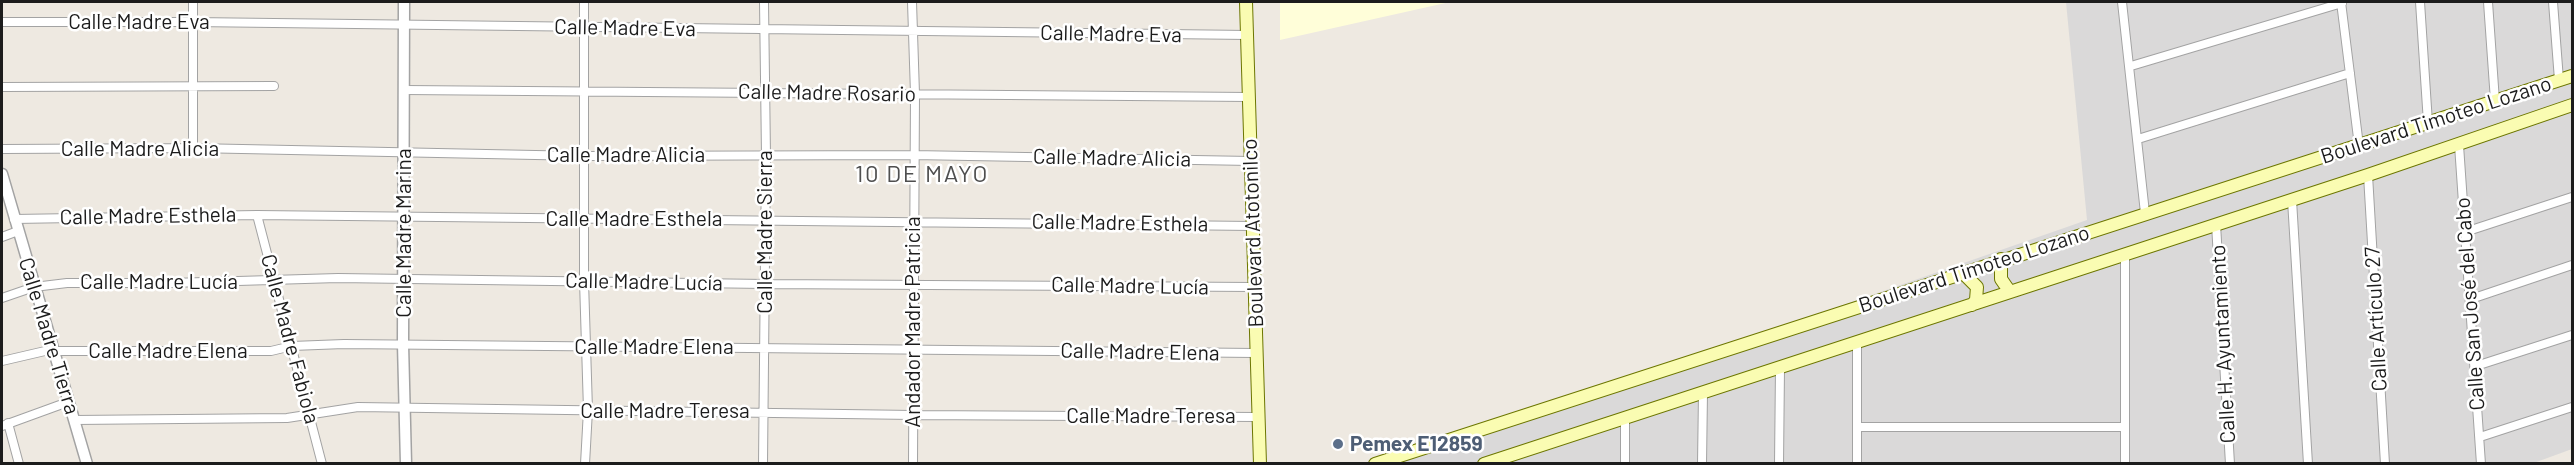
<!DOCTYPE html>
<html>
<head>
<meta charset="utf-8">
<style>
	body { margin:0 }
	#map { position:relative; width:2574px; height:465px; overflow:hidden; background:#eee9e1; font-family:Barlow,sans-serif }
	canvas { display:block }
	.frame { position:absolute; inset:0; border:3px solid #1c1c1c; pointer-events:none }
</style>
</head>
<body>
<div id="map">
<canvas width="2574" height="465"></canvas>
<div class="frame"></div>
</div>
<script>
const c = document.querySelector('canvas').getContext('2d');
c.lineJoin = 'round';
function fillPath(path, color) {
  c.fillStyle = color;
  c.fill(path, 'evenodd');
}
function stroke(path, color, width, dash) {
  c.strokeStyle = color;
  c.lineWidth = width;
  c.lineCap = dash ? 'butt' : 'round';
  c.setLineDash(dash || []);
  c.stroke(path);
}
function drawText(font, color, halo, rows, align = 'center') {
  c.font = font + ' Barlow,sans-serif';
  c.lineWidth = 5;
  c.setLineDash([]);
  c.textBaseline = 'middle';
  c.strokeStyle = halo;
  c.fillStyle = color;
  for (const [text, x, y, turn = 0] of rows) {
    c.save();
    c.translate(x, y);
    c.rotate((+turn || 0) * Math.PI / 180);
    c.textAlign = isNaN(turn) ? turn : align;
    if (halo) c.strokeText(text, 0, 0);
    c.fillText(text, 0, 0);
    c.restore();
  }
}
const residential = new Path2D(`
	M2066 2H2572V449L2531 464H1387L2087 220Z`);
const education = new Path2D(`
	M1280 2H1450L1280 40Z`);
const minor = new Path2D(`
	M584 2V281L588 410 585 464
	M912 2 915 94 913 464
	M2122 2 2145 213
	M2341 2 2359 146
	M2420 2 2428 123
	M2488 2 2495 101
	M2553 2 2559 80
	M2 22H193L1248 35
	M2131 66 2342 3
	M2 87 274 86
	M405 90 1250 97
	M2138 139 2350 73
	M2459 145 2481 464
	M193 148V2
	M2 149 193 148 584 156 913 155 1251 161
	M2368 175 2385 464
	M2292 200 2308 464
	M257 215 322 464
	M14 219 257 215 1253 226
	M2216 224 2230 464
	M2465 232 2572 197
	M2 237 18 231
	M2125 255V464
	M2 298 34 287 67 283H171L338 278 765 284 1255 287
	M2471 299 2572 265
	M1857 342V464
	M2 361 45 351H271L292 346 344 344 1256 353
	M2476 366 2572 335
	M74 420 287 418 358 407 913 415 1258 417
	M8 423 19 464
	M2 426 68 402
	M1857 427H2125
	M2480 437 2572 407
	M763 464 766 156 764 2
	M1625 464V418
	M1702 464 1703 393
	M1779 464 1780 368`);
const tertiary = new Path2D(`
	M404 2 403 344 406 464
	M2 174 87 464`);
const secondary = new Path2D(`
	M1246 2 1260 464
	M2001 259V279L2010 292
	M1962 272 1977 287 1976 300 1972 305
	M1375 464 2572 76
	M1484 464 2368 175 2572 105`);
const markers = [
	[1338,444,6,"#5c6f8a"]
];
const streetNames = [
	["Calle Madre Eva",139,22],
	["Calle Madre Eva",625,28,1],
	["Calle Madre Eva",1111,34,1],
	["Calle Madre Rosario",827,93,1],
	["Boulevard Timoteo Lozano",2436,120,-18],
	["Calle Madre Alicia",140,149],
	["Calle Madre Alicia",626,155],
	["Calle Madre Alicia",1112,158,1],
	["Calle Madre Esthela",148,216,-1],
	["Calle Madre Esthela",634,219],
	["Calle Madre Esthela",1120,223,1],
	["Calle Madre Sierra",765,232,-90],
	["Calle Madre Marina",404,233,-90],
	["Boulevard Atotonilco",1253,233,-92],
	["Boulevard Timoteo Lozano",1974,269,-18],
	["Calle Madre Lucía",159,282],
	["Calle Madre Lucía",644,282,1],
	["Calle Madre Lucía",1130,286,1],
	["Calle San José del Cabo",2470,304,-94],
	["Calle Artículo 27",2376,319,-93],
	["Andador Madre Patricia",913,322,-90],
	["Calle Madre Tierra",49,336,73],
	["Calle Madre Fabiola",290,339,75],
	["Calle H. Ayuntamiento",2223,344,-93],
	["Calle Madre Elena",654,347],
	["Calle Madre Elena",168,351],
	["Calle Madre Elena",1140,352,1],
	["Calle Madre Teresa",665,411],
	["Calle Madre Teresa",1151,416]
];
const serviceNames = [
	["Pemex E12859",1350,444]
];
const quarterNames = [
	["10 DE MAYO",922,174]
];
fillPath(residential, '#dad9d9');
fillPath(education, '#fffed9');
stroke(minor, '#a3a3a3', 10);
stroke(tertiary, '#a3a3a3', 13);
stroke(secondary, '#6c7601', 14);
stroke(minor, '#fff', 8);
stroke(tertiary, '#fff', 10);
stroke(secondary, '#fafcb2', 12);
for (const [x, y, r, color] of markers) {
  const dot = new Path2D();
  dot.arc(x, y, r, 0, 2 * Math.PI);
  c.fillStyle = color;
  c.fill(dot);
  stroke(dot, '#fff', 2);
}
drawText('21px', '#1c1c1c', '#fff', streetNames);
drawText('bold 21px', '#4e5e75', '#fff', serviceNames, 'left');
c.letterSpacing = '1.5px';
drawText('24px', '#4f4f4f', '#fff', quarterNames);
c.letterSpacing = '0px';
</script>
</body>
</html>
